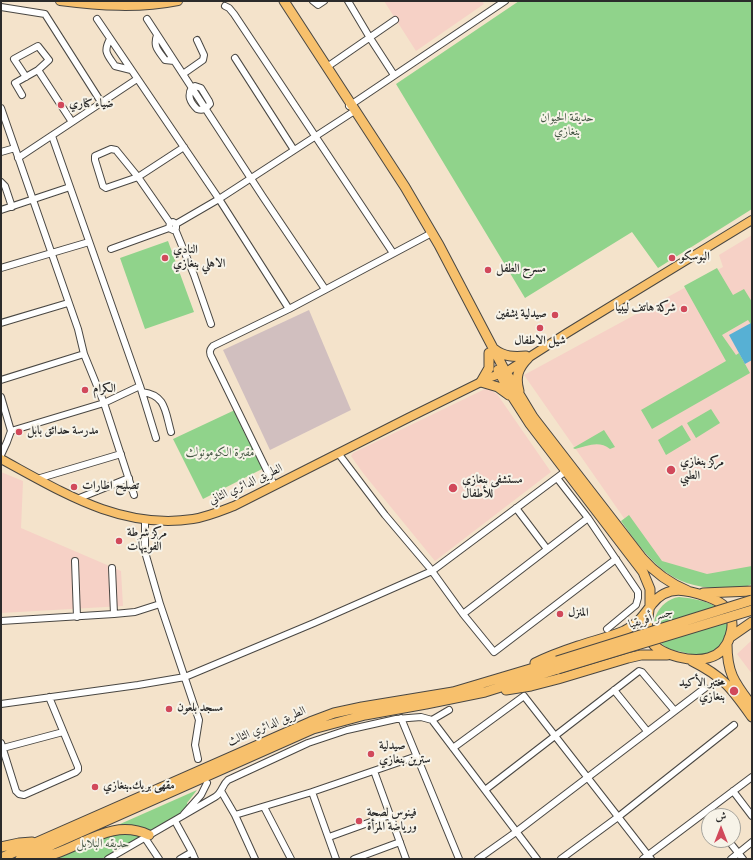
<!DOCTYPE html>
<html>
<head>
<meta charset="utf-8">
<style>
	body { margin:0 }
	#map { position:relative; width:753px; height:860px; overflow:hidden; background:#f4e3cb; font-family:"IM FELL DW Pica",Amiri,serif }
	canvas { display:block }
	.frame { position:absolute; inset:0; border:2px solid #2b2b2b; pointer-events:none }
	.north { position:absolute; left:701px; top:808px; width:40px; height:40px; box-sizing:border-box; background:#f7f3e8; border:1px solid #a5a39c; border-radius:50%; rotate:0deg; font-size:11px; font-weight:700; line-height:16px; text-align:center; color:#2b2b2b }
	.north::after { content:''; display:block; margin:auto; width:14px; height:18px; background:#d1495b; clip-path:polygon(50% 0,100% 100%,50% 72%,0 100%) }
</style>
</head>
<body>
<div id="map">
<canvas width="753" height="860"></canvas>
<div class="frame"></div>
<div class="north">ش</div>
</div>
<script>
const c = document.querySelector('canvas').getContext('2d');
c.lineJoin = 'round';
function fillPath(path, color) {
  c.fillStyle = color;
  c.fill(path, 'evenodd');
}
function stroke(path, color, width, dash) {
  c.strokeStyle = color;
  c.lineWidth = width;
  c.lineCap = dash ? 'butt' : 'round';
  c.setLineDash(dash || []);
  c.stroke(path);
}
function drawText(font, color, halo, rows, align = 'center') {
  c.font = font + ' "IM FELL DW Pica",Amiri,serif';
  c.lineWidth = 4;
  c.setLineDash([]);
  c.textBaseline = 'middle';
  c.strokeStyle = halo;
  c.fillStyle = color;
  for (const [text, x, y, turn = 0] of rows) {
    c.save();
    c.translate(x, y);
    c.rotate((+turn || 0) * Math.PI / 180);
    c.textAlign = isNaN(turn) ? turn : align;
    if (halo) c.strokeText(text, 0, 0);
    c.fillText(text, 0, 0);
    c.restore();
  }
}
const built = new Path2D(`
	M384 1H482L484 4 416 51Z
	M752 235V569L702 580 656 564 524 375 723 267 719 255Z
	M487 388 497 394 551 472 435 561 363 473 351 456 353 453Z
	M1 472 23 481 21 528 121 571 123 606 1 613Z
	M752 640V674L737 654Z`);
const industrial = new Path2D(`
	M309 310 351 410 270 450 223 350Z`);
const green = new Path2D(`
	M519 1H752V209L658 268 632 232 525 298 396 84Z
	M168 241 194 312 145 329 120 258Z
	M717 268 733 295 744 289 752 302V326L748 320 722 335 736 355 739 353 750 373 652 429 641 410 726 361 684 286Z
	M237 409 266 467 203 499 173 439Z
	M711 409 720 423 696 438 687 423Z
	M682 425 691 440 666 455 658 440Z
	M604 430 615 447 610 449C599 440 587 446 575 449L573 448Z
	M629 515 662 561 707 574 752 566V584C742 589 733 588 722 588 670 589 649 560 621 521Z
	M679 597C700 599 738 606 726 636 723 643 719 649 713 653 705 657 694 655 686 653 678 651 667 650 661 643 645 627 658 600 679 597Z
	M197 790 187 803 188 810 104 859H41Z`);
const water = new Path2D(`
	M751 323 752 360 745 364 729 335Z`);
const minor = new Path2D(`
	M313 1 318 5 324 1
	M348 1 370 38 394 75
	M225 6 229 8 234 14 393 253
	M1 7 45 14 101 102
	M97 19 219 199 289 309
	M147 19 263 197 325 289
	M157 35C153 47 158 50 165 60L174 61
	M110 39C103 52 107 54 115 66L131 70
	M235 58 294 150
	M327 67 395 20
	M38 70 72 122
	M183 74 203 60 204 55 197 40
	M195 86 201 88 209 101 210 104C206 109 203 111 197 109 190 102 187 96 192 87Z
	M22 95 15 83 38 70 49 60 38 46 14 59 26 77
	M349 106 505 1
	M1 108 78 329 84 354 104 403 134 495
	M52 136 140 386
	M1 152 15 148
	M18 158 137 79
	M1 182 5 186 12 207
	M1 210 70 187
	M170 223 138 177 116 150 111 149 95 156V160L103 186 106 188 138 177 184 147
	M176 224 219 199 356 110
	M175 229 194 275 211 324
	M111 249 169 228 173 230 176 228V224L173 222 170 223 169 228
	M1 268 89 242
	M1 323 68 303
	M1 380 84 354
	M142 392C166 395 165 411 171 432
	M1 397 11 431 7 442 1 455
	M11 431 104 403 140 386 156 438
	M338 453 385 515 429 567 463 614 494 652 616 559
	M557 478 588 518 638 592V598L636 605 607 629
	M37 479 121 454
	M274 485 212 358C209 353 209 350 213 346L289 309 428 235
	M77 499 129 478
	M516 508 547 549
	M145 521V552L160 604 199 720 195 745 198 759
	M75 561 77 617
	M112 568 114 614
	M463 614 588 518
	M1 621 114 614 135 612 160 604
	M614 690 647 731
	M1 704 138 685 185 677 314 623 432 571 566 471
	M401 718 459 859
	M432 720 537 859
	M1 743 16 791 19 794 24 795 76 772 78 770V767L49 697
	M3 748 63 732
	M453 748 524 696 651 859
	M374 771 406 859
	M485 790 639 671 642 672 674 710
	M221 791 235 815 255 859
	M733 791 752 816
	M312 792 336 859
	M264 807 291 859
	M184 814 201 795 207 783
	M235 815 312 792 417 756
	M175 821 192 852
	M329 837 390 815
	M145 838 159 859
	M728 840 743 859
	M108 859 215 797C222 793 222 785 228 780L308 743 347 730 396 719 421 717 432 720 449 710
	M180 859 192 852 195 859
	M354 859 400 842
	M478 859 516 832 705 688
	M561 859 618 817 734 725
	M643 859 752 777
	M731 859 752 842`);
const major = new Path2D(`
	M60 1C100 6 138 9 178 1
	M1 459C62 492 121 530 193 519 207 517 221 511 234 506L408 418 491 377 506 372 567 333 752 220`);
const highway = new Path2D(`
	M284 1 405 187 439 245 504 369 533 417 642 558C655 573 669 583 688 591
	M494 349C504 357 514 357 526 356
	M489 353V368L481 382 498 387 509 395
	M498 370 512 396 530 424 643 572 650 589V607
	M519 391C515 377 518 368 528 358
	M703 593 752 591
	M729 638 752 622
	M727 644C727 674 735 683 752 706
	M692 661C724 677 732 689 752 717
	M535 663C549 656 563 651 578 646 593 641 610 637 624 631 638 624 643 616 652 604 668 584 687 590 708 597 718 601 729 606 731 618 733 624 732 630 730 636 723 661 698 662 678 657 667 654 656 650 650 640 645 631 648 619 649 610
	M506 690 531 686 558 679 628 658 641 655H667
	M1 847 19 843 32 842
	M1 858 310 722 334 713 362 707 453 692 557 661
	M20 859 313 729 365 715 426 704 485 692 558 669
	M29 859C39 858 48 856 57 853 88 842 115 819 149 835`);
const highwayBridge = new Path2D(`
	M557 661 752 600
	M558 669 752 610`);
const markers = [
	[61,105,4,"#d1495b"],
	[165,258,4,"#d1495b"],
	[672,258,4,"#d1495b"],
	[488,270,4,"#d1495b"],
	[684,309,4,"#d1495b"],
	[555,315,4,"#d1495b"],
	[540,328,4,"#d1495b"],
	[85,390,4,"#d1495b"],
	[19,432,4,"#d1495b"],
	[671,470,5,"#d1495b"],
	[74,487,4,"#d1495b"],
	[453,488,5,"#d1495b"],
	[119,541,4,"#d1495b"],
	[560,614,4,"#d1495b"],
	[734,691,5,"#d1495b"],
	[169,709,4,"#d1495b"],
	[371,754,4,"#d1495b"],
	[95,787,4,"#d1495b"],
	[359,821,4,"#d1495b"]
];
const poiNames = [
	["ضياء كناري",69,105],
	["النادي",173,251],
	["الاهلي بنغازي",173,265],
	["البوسكو",680,258],
	["مسرح الطفل",496,270],
	["شركة هاتف ليبيا",676,309,"right"],
	["صيدلية يشفين",547,315,"right"],
	["شيل الاطفال",540,342,"center"],
	["الكرام",93,390],
	["مدرسة حدائق بابل",27,432],
	["مركز بنغازي",680,463],
	["الطبي",680,477],
	["مستشفى بنغازي",462,481],
	["للأطفال",462,495],
	["تصليح اطارات",82,487],
	["مركز شرطة",127,534],
	["الفويهات",127,548],
	["المنزل",568,614],
	["مختبر الأكيد",725,684,"right"],
	["بنغازي",725,698,"right"],
	["مسجد بلعون",177,709],
	["صيدلية",379,747],
	["سترين بنغازي",379,761],
	["مقهى بريك.بنغازي",103,787],
	["فينوس لصحة",367,814],
	["ورياضة المرأة",367,828]
];
const parkNames = [
	["حديقة الحيوان",567,119],
	["بنغازي",567,133],
	["مقبرة الكومونولث",220,454],
	["حديقه البلابل",103,845]
];
const streetNames = [
	["الطريق الدائري الثاني",246,485,-25],
	["جسر أفريقيا",651,619,-17],
	["الطريق الدائري الثالث",267,727,-23]
];
fillPath(built, '#f6d1c6');
fillPath(industrial, '#d1bfbf');
fillPath(green, '#90d38b');
fillPath(water, '#57b0d4');
stroke(minor, '#494743', 8);
stroke(major, '#494743', 10);
stroke(highway, '#494743', 11);
stroke(minor, '#fff', 6);
stroke(major, '#f7c06c', 8);
stroke(highway, '#f7c06c', 9);
stroke(highwayBridge, '#494743', 11, []);
stroke(highwayBridge, '#f7c06c', 9);
for (const [x, y, r, color] of markers) {
  const dot = new Path2D();
  dot.arc(x, y, r, 0, 2 * Math.PI);
  c.fillStyle = color;
  c.fill(dot);
  stroke(dot, '#f7f3e8', 1.5);
}
drawText('bold 12px', '#2b2b2b', '#f7f3e8', poiNames, 'left');
drawText('12px', '#445543', '#f7f3e8', parkNames);
drawText('12px', '#2b2b2b', '#f7f3e8', streetNames);
</script>
</body>
</html>
